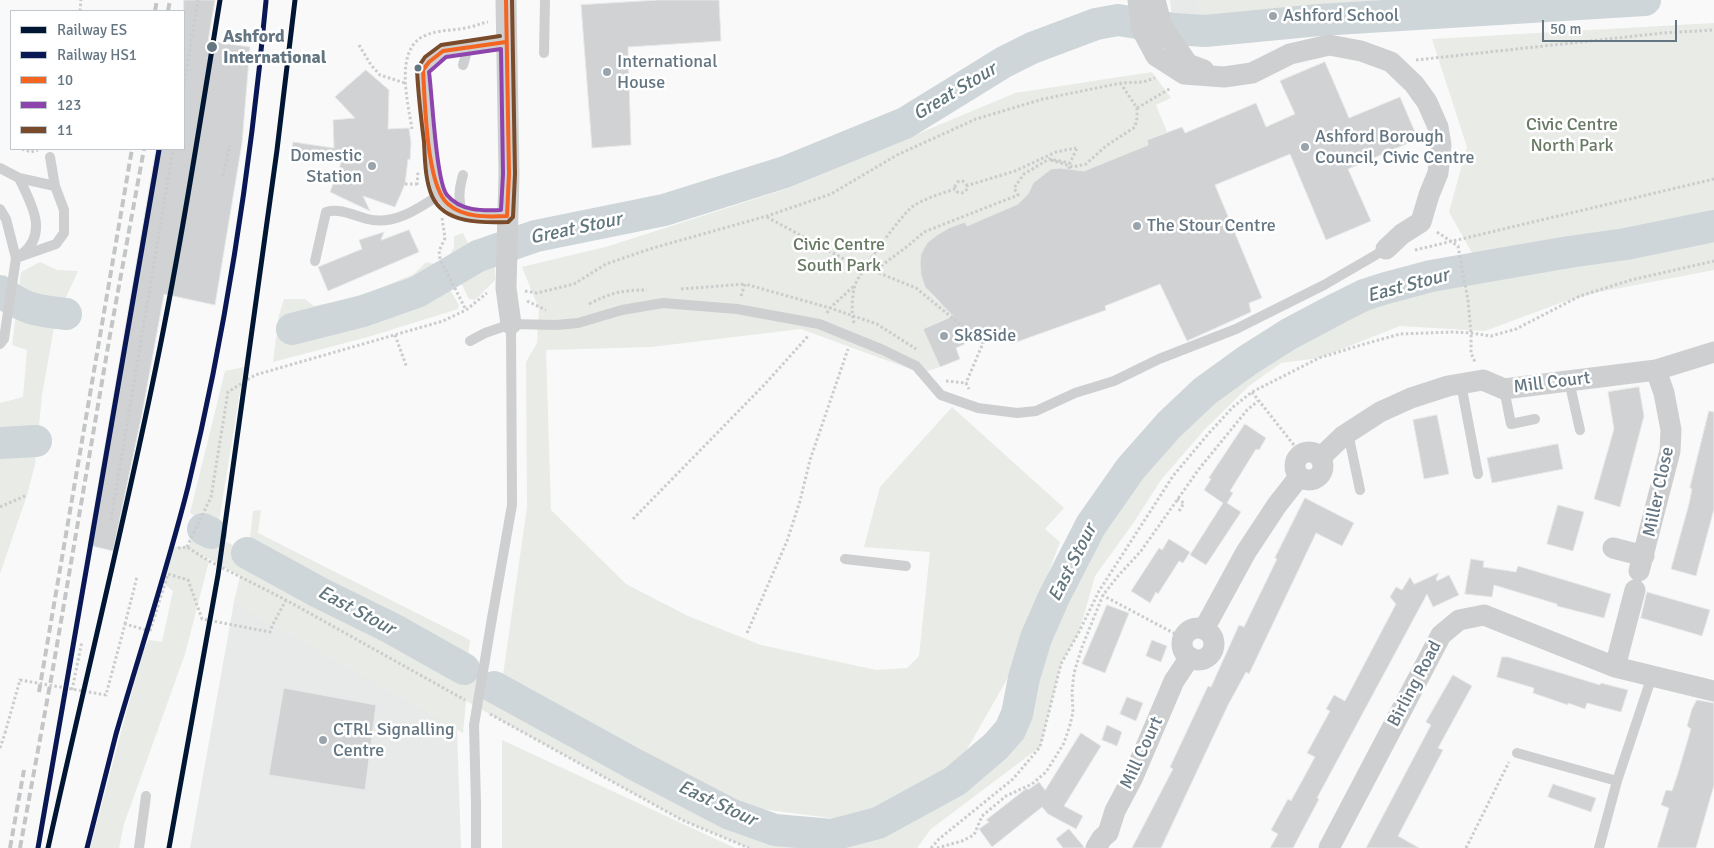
<!DOCTYPE html>
<html>
<head>
<meta charset="utf-8">
<style>
	body { margin:0 }
	#map { position:relative; width:1714px; height:848px; overflow:hidden; background:#f9f9f9; font-family:Signika,sans-serif }
	canvas { display:block }
	.legend { position:absolute; left:10px; top:10px; width:175px; height:140px; box-sizing:border-box; background:#fff; border:1px solid #c1c8cd; margin:0; padding:6px 9px; list-style:none; font-size:15px; color:#657683 }
	.legend li { display:flex; align-items:center; gap:10px; height:25px }
	.legend b { width:25px; border:1px solid #c1c8cd }
	.scale { position:absolute; left:1542px; top:20px; width:135px; height:22px; box-sizing:border-box; border:2px solid #657683; border-top:0; padding-left:6px; font-size:15px; line-height:18px; white-space:nowrap; color:#657683; -webkit-text-stroke:4px #fff; paint-order:stroke }
</style>
</head>
<body>
<div id="map">
<canvas width="1714" height="848"></canvas>
<ul class="legend">
<li><b style="height:6px;background:#011633"></b>Railway ES</li>
<li><b style="height:6px;background:#091855"></b>Railway HS1</li>
<li><b style="height:6px;background:#f26522"></b>10</li>
<li><b style="height:6px;background:#8e44ad"></b>123</li>
<li><b style="height:6px;background:#7a4b2a"></b>11</li>
</ul>
<div class="scale">50 m</div>
</div>
<script>
const c = document.querySelector('canvas').getContext('2d');
c.lineJoin = 'round';
function fillPath(path, color) {
  c.fillStyle = color;
  c.fill(path, 'evenodd');
}
function stroke(path, color, width, dash) {
  c.strokeStyle = color;
  c.lineWidth = width;
  c.lineCap = dash ? 'butt' : 'round';
  c.setLineDash(dash || []);
  c.stroke(path);
}
function drawText(font, color, halo, rows, align = 'center') {
  c.font = font + ' Signika,sans-serif';
  c.lineWidth = 5;
  c.setLineDash([]);
  c.textBaseline = 'middle';
  c.strokeStyle = halo;
  c.fillStyle = color;
  for (const [text, x, y, turn = 0] of rows) {
    c.save();
    c.translate(x, y);
    c.rotate((+turn || 0) * Math.PI / 180);
    c.textAlign = isNaN(turn) ? turn : align;
    if (halo) c.strokeText(text, 0, 0);
    c.fillText(text, 0, 0);
    c.restore();
  }
}
const built = new Path2D(`
	M1170 0H1654L1173 27Z
	M234 602 457 729 461 848H190Z`);
const green = new Path2D(`
	M1197 0H1366L1200 24Z
	M1714 23V216L1476 260 1449 212 1467 147 1432 39Z
	M1152 72 1171 98 1156 105 1167 132 1147 140 1148 145 1084 171 1060 168 1051 169 1033 183 1028 194 1018 204 967 226 965 222C941 231 913 248 922 277 925 287 932 297 940 303 946 307 955 309 962 311L923 329 940 367 921 373 801 329 651 347 546 350 551 510 626 584 688 616 761 645 876 670 907 668 919 656 930 552 864 547 880 487 952 407 1064 508 1045 529 1060 542 1010 674 958 765 913 798 853 821 754 808 650 760 502 682 527 507 526 362 537 343 539 309 522 267 609 246 789 188 1015 93Z
	M1714 230V270L1599 292 1563 302 1485 331 1400 326 1319 358 1281 363 1249 386 1205 429 1161 480 1134 522 1095 576 1079 632 1061 664 1040 747 931 829 917 848H749L682 820 466 701 463 733 234 602 240 576 197 552 209 561 185 654 124 824 119 848H90L143 650 149 640 162 642 173 591 162 582 172 547H187L203 529 494 687 775 830 847 832 955 781 1017 714 1036 638 1074 559 1131 468 1226 376 1357 298 1431 276 1488 266Z
	M463 233 468 243 486 244 485 237 494 238 495 280 475 300 469 299 449 259 454 246V236Z
	M40 262 57 270 78 271 55 322 42 395 35 465 27 495 0 574V403L23 397 27 350 12 345 21 272Z
	M426 262 435 264 459 305 458 309 368 337 273 362 279 315 284 299H305L314 306 361 296 414 274Z
	M244 367 218 527 190 513 225 371Z
	M261 510 258 533 470 640 467 664 249 548 253 511Z
	M502 740 735 848H502Z`);
const river = new Path2D(`
	M0 291C24 309 37 311 66 314
	M292 329 363 311 417 292 478 256 536 236 664 210 785 172 905 123 1004 62 1032 48 1096 24 1118 20 1174 29 1205 31 1319 20 1645 0
	M0 443 36 441
	M203 529 211 533
	M247 553 320 593 391 628 464 669
	M494 687 634 764 730 814 775 830 832 835 878 823 955 781 996 746 1010 730 1017 714 1024 678 1036 638 1054 597 1091 525 1131 468 1169 425 1205 391 1248 360 1289 334 1338 308 1364 295 1386 288 1431 276 1488 266 1569 252 1626 244 1714 226`);
const building = new Path2D(`
	M184 0H215L208 41 250 47 242 143 215 305 164 294 142 414 113 551 88 545 156 149H184Z
	M658 0H719L721 41 628 47 631 145 592 148 581 5Z
	M1325 62 1349 118 1400 97 1418 139 1348 169 1371 221 1326 240 1290 154 1215 185 1262 298 1249 303 1251 312 1187 341 1160 284 1105 306 1106 310 1011 344 1006 329 989 335 958 327 965 344 956 348 960 359 940 367 923 329 953 316 925 287 921 275 920 264 921 254 927 243 937 235 949 228 965 222 967 226 1018 204 1028 194 1033 183 1051 169 1060 168 1084 171 1148 145 1147 140 1182 127 1185 133 1256 103 1266 127 1295 114 1280 81Z
	M366 70 389 90 388 129 409 128 411 143 410 160 408 159 405 184 395 207 363 196 370 211 330 192 341 163 291 155 293 142 334 148 333 120 355 118 335 97Z
	M409 230 419 252 328 291 318 267 362 249 359 240 384 232 381 240Z
	M1639 387 1644 416 1620 507 1594 499 1614 429 1608 392Z
	M1709 411 1714 412V509L1696 576 1671 569 1689 504 1692 489 1690 488Z
	M1437 415 1449 474 1424 479 1413 420Z
	M1245 424 1266 438 1259 450 1256 449 1230 491 1233 493 1227 503 1241 512 1206 565 1190 555 1223 503 1204 490 1211 479 1209 478Z
	M1558 444 1563 469 1492 483 1487 458Z
	M1305 498 1354 523 1342 546 1316 533 1249 674 1246 672 1228 705 1161 848H1132L1173 769 1170 767 1208 686 1211 687 1239 625 1244 627 1277 559 1275 558Z
	M1558 505 1584 512 1573 551 1547 544Z
	M1169 539 1190 552 1183 563 1179 561 1158 594 1156 592 1150 603 1131 591 1159 548 1162 550Z
	M1471 559 1484 561 1483 567 1516 572 1518 566 1611 594 1604 618 1557 606V604L1494 585 1492 597 1465 594Z
	M1439 573 1436 579 1437 581 1449 575 1459 595 1433 607 1427 594 1317 798 1319 799 1293 848H1270L1278 834 1271 830 1288 799 1291 801 1315 757 1307 753 1330 711 1326 709 1334 695 1345 701 1396 604 1390 597 1396 587 1402 590 1410 577 1414 584Z
	M1647 592 1710 610 1702 636 1641 618Z
	M1107 605 1129 613 1105 673 1082 664Z
	M1152 640 1167 646 1161 662 1146 656Z
	M1502 657H1508L1600 685 1601 683 1628 690 1621 712 1587 703 1585 709 1568 703V705L1533 693 1534 688 1497 677Z
	M1453 675 1472 686 1438 748 1443 750 1398 836 1419 848H1366L1431 725 1426 722Z
	M284 688 376 705 365 790 269 775Z
	M1127 697 1143 703 1136 721 1120 714Z
	M1697 700 1714 703V785L1696 848H1657L1669 808 1661 805 1666 790 1672 791 1678 773 1691 729 1687 726 1692 709Z
	M1107 725 1122 732 1117 746 1102 740Z
	M1081 733 1101 746 1064 806 1083 816 1076 829 1048 814 1042 807 992 847 979 829 989 822 986 820 1027 788 1028 790 1039 782 1045 790Z
	M1553 784 1596 798 1591 812 1548 797Z
	M1069 829 1084 847V848H1063L1056 839Z`);
const path = new Path2D(`
	M80 11 81 0
	M359 45 371 65 380 75 405 83
	M1416 60 1663 33 1714 30
	M184 86 198 0
	M1137 108 1171 88
	M412 129C408 103 394 50 424 36 439 29 455 31 470 27 476 26 481 23 488 22
	M22 149 31 152 38 150
	M1051 160 1073 167 1086 164 1106 146 1135 127 1137 118V108L1121 84
	M223 176 230 145
	M955 187a6 6 0 1 1 12 0a6 6 0 1 1-12 0Z
	M405 184H418
	M417 185 418 172
	M966 186 1015 171 1056 152 1076 148
	M767 217 842 258 916 288 983 343 966 383
	M442 218 445 238 439 251 440 259 466 310
	M1437 232 1458 246 1468 300 1471 333V353L1475 362
	M1415 250 1714 179
	M873 272 909 245 924 232 1018 195 1014 188 1024 174 1049 159 1070 163 1077 148
	M681 289 745 284
	M525 291 537 293 574 284 606 264 653 248 767 216 831 194 897 155 976 119 1043 99 1121 83 1143 82 1155 78
	M741 296 745 284 830 308 877 324 916 349
	M527 301 546 310
	M589 304C610 293 622 290 647 290
	M827 313 830 308 854 286
	M854 323C851 312 852 296 855 285 859 273 902 214 912 207 925 198 940 194 955 189
	M395 335 407 368
	M946 381 966 383 969 389
	M1252 392 1301 454
	M1177 499 1184 503 1179 511
	M0 507 27 495
	M633 519 765 384 809 335
	M111 520 173 149
	M187 547 211 497 228 392 255 375 443 321 466 310 487 293
	M178 548 187 547 209 561 286 600 465 700
	M1102 595 1183 638
	M125 624 137 577
	M150 631 168 574 188 580 202 619 270 632 272 626 286 600
	M747 633 787 541 800 501 810 460 848 349
	M72 690 82 641
	M490 714 682 820 749 848
	M0 748 5 733
	M931 848 939 839 1013 779 1040 747 1061 664 1079 632 1099 591 1173 476 1209 433 1233 407 1252 392 1319 358 1361 345 1400 334 1452 332 1471 333 1491 336 1516 329 1580 296 1631 280 1714 261
	M937 848 962 841 974 835 982 816 1006 796 1032 784 1046 772 1064 743 1070 725 1073 712 1072 692 1074 673 1082 647 1103 595 1118 576 1141 551 1199 469 1247 410 1258 401
	M1466 848 1509 762`);
const lane = new Path2D(`
	M506 42 443 51 429 62 423 70C424 92 430 182 440 196 455 218 483 217 507 216
	M544 53 545 0
	M463 65 468 48
	M50 157 55 186
	M0 168 19 178 55 186 64 210V233L56 244 16 258
	M19 178C31 203 49 233 22 254
	M0 209 6 219 16 258 4 339 0 344
	M462 213C458 199 459 189 463 175
	M315 261 326 212C340 208 353 215 367 219 393 226 418 209 439 195
	M470 341 485 333 511 324 556 325 578 323 622 310 663 303 737 309 819 324 883 350 916 366 941 395 978 408 1017 413 1036 411 1075 393 1114 381 1159 359 1236 329 1324 285 1386 249
	M1569 381 1580 430
	M1461 384 1478 474
	M1504 389 1511 424 1535 419
	M1348 433 1360 490
	M845 559 906 566
	M492 618 512 505 511 324
	M1517 753 1617 781 1652 676
	M476 804V848
	M139 848 146 796
	M1599 848 1617 781`);
const street = new Path2D(`
	M506 0 509 174 506 288 511 324
	M1138 0 1142 30 1156 56 1184 74 1224 77 1252 73 1290 54 1329 45 1361 51 1391 62 1414 84 1427 102 1438 127 1441 145 1438 173 1429 195 1421 222 1402 234 1386 249
	M1155 0 1162 27 1188 64 1204 70
	M1295 466a14 14 0 1 1 28 0a14 14 0 1 1-28 0Z
	M1320 458 1343 436 1380 412 1411 398 1448 386 1483 380 1504 389 1656 370 1714 352
	M1613 548 1644 556
	M1639 571 1670 451 1671 430 1664 393 1656 370
	M1182 644a16 16 0 1 1 32 0a16 16 0 1 1-32 0Z
	M1204 629 1246 552 1277 505 1299 477
	M1615 667 1635 590
	M1096 848 1102 838 1108 833 1115 811 1133 777 1174 681 1190 657
	M1329 848 1441 635 1459 620 1484 615 1615 667 1714 691`);
const rail = new Path2D(`
	M155 11 157 0
	M168 11 170 0
	M39 692 132 149
	M10 848 24 770
	M20 848 52 674 110 335 144 149`);
const pathBridge = new Path2D(`
	M1069 169 1070 163
	M5 733 20 680 106 695 125 624 150 631`);
const laneBridge = new Path2D(`
	M476 804 474 725 492 618`);
const bus1 = new Path2D(`
	M506 0 509 174 507 216
	M506 42 443 51 429 62 423 70C425 99 426 186 448 204 464 218 487 217 507 216`);
const bus2 = new Path2D(`
	M501 49 503 174 501 210C482 211 460 211 447 195 436 182 432 93 429 72L446 57Z`);
const bus3 = new Path2D(`
	M500 36 441 45 425 57 417 69C418 93 421 118 424 142 425 160 425 179 432 196 444 224 483 223 508 222L513 217 515 174 512 0`);
const rail1 = new Path2D(`
	M48 848C82 694 120 540 152 386 179 258 199 129 220 0
	M169 848 218 575 277 150 295 0`);
const rail2 = new Path2D(`
	M38 848 159 150
	M87 848C97 810 106 772 116 734 140 651 167 570 188 487 227 327 251 164 266 1`);
const markers = [
	[1273,16,5,"#99a4ac"],
	[212,47,6,"#657683"],
	[418,68,4.5,"#657683"],
	[607,72,5,"#99a4ac"],
	[1305,147,5,"#99a4ac"],
	[372,166,5,"#99a4ac"],
	[1137,226,5,"#99a4ac"],
	[944,336,5,"#99a4ac"],
	[323,740,5,"#99a4ac"]
];
const poiNames = [
	["Ashford School",1283,16],
	["International",617,62],
	["House",617,83],
	["Ashford Borough",1315,137],
	["Council, Civic Centre",1315,158],
	["Domestic",362,156,"right"],
	["Station",362,177,"right"],
	["The Stour Centre",1147,226],
	["Sk8Side",954,336],
	["CTRL Signalling",333,730],
	["Centre",333,751]
];
const stopNames = [
	["Ashford",223,37],
	["International",223,58]
];
const parkNames = [
	["Civic Centre",1572,125],
	["North Park",1572,146],
	["Civic Centre",839,245],
	["South Park",839,266]
];
const streetNames = [
	["Mill Court",1552,383,-7],
	["Miller Close",1659,492,-78],
	["Birling Road",1415,684,-62],
	["Mill Court",1142,753,-65]
];
const waterNames = [
	["Great Stour",955,92,-31],
	["Great Stour",576,229,-12],
	["East Stour",1408,286,-15],
	["East Stour",1073,563,-63],
	["East Stour",356,611,28],
	["East Stour",717,804,25]
];
fillPath(built, '#e8e9e9');
fillPath(green, '#e8ebe6');
stroke(river, '#ced6d9', 32);
fillPath(building, '#d0d2d3');
stroke(building, '#e8e8e8', 1);
stroke(path, '#cbcccd', 3, [2.5, 2.5]);
stroke(lane, '#cecfd0', 10);
stroke(street, '#cecfd0', 21);
stroke(rail, '#c3c5c6', 4, [8, 4]);
stroke(pathBridge, '#cbcccd', 3, [2.5, 2.5]);
stroke(laneBridge, '#cecfd0', 10);
stroke(bus1, '#f26522', 4);
stroke(bus2, '#8e44ad', 4);
stroke(bus3, '#7a4b2a', 4);
stroke(rail1, '#011633', 5);
stroke(rail2, '#091855', 5);
for (const [x, y, r, color] of markers) {
  const dot = new Path2D();
  dot.arc(x, y, r, 0, 2 * Math.PI);
  c.fillStyle = color;
  c.fill(dot);
  stroke(dot, '#fff', 2);
}
drawText('18px', '#657683', '#fff', poiNames, 'left');
drawText('bold 18px', '#657683', '#fff', stopNames, 'left');
drawText('18px', '#687a64', '#fff', parkNames);
drawText('18px', '#657683', '#fff', streetNames);
drawText('italic 19px', '#60757c', '#fff', waterNames);
</script>
</body>
</html>
